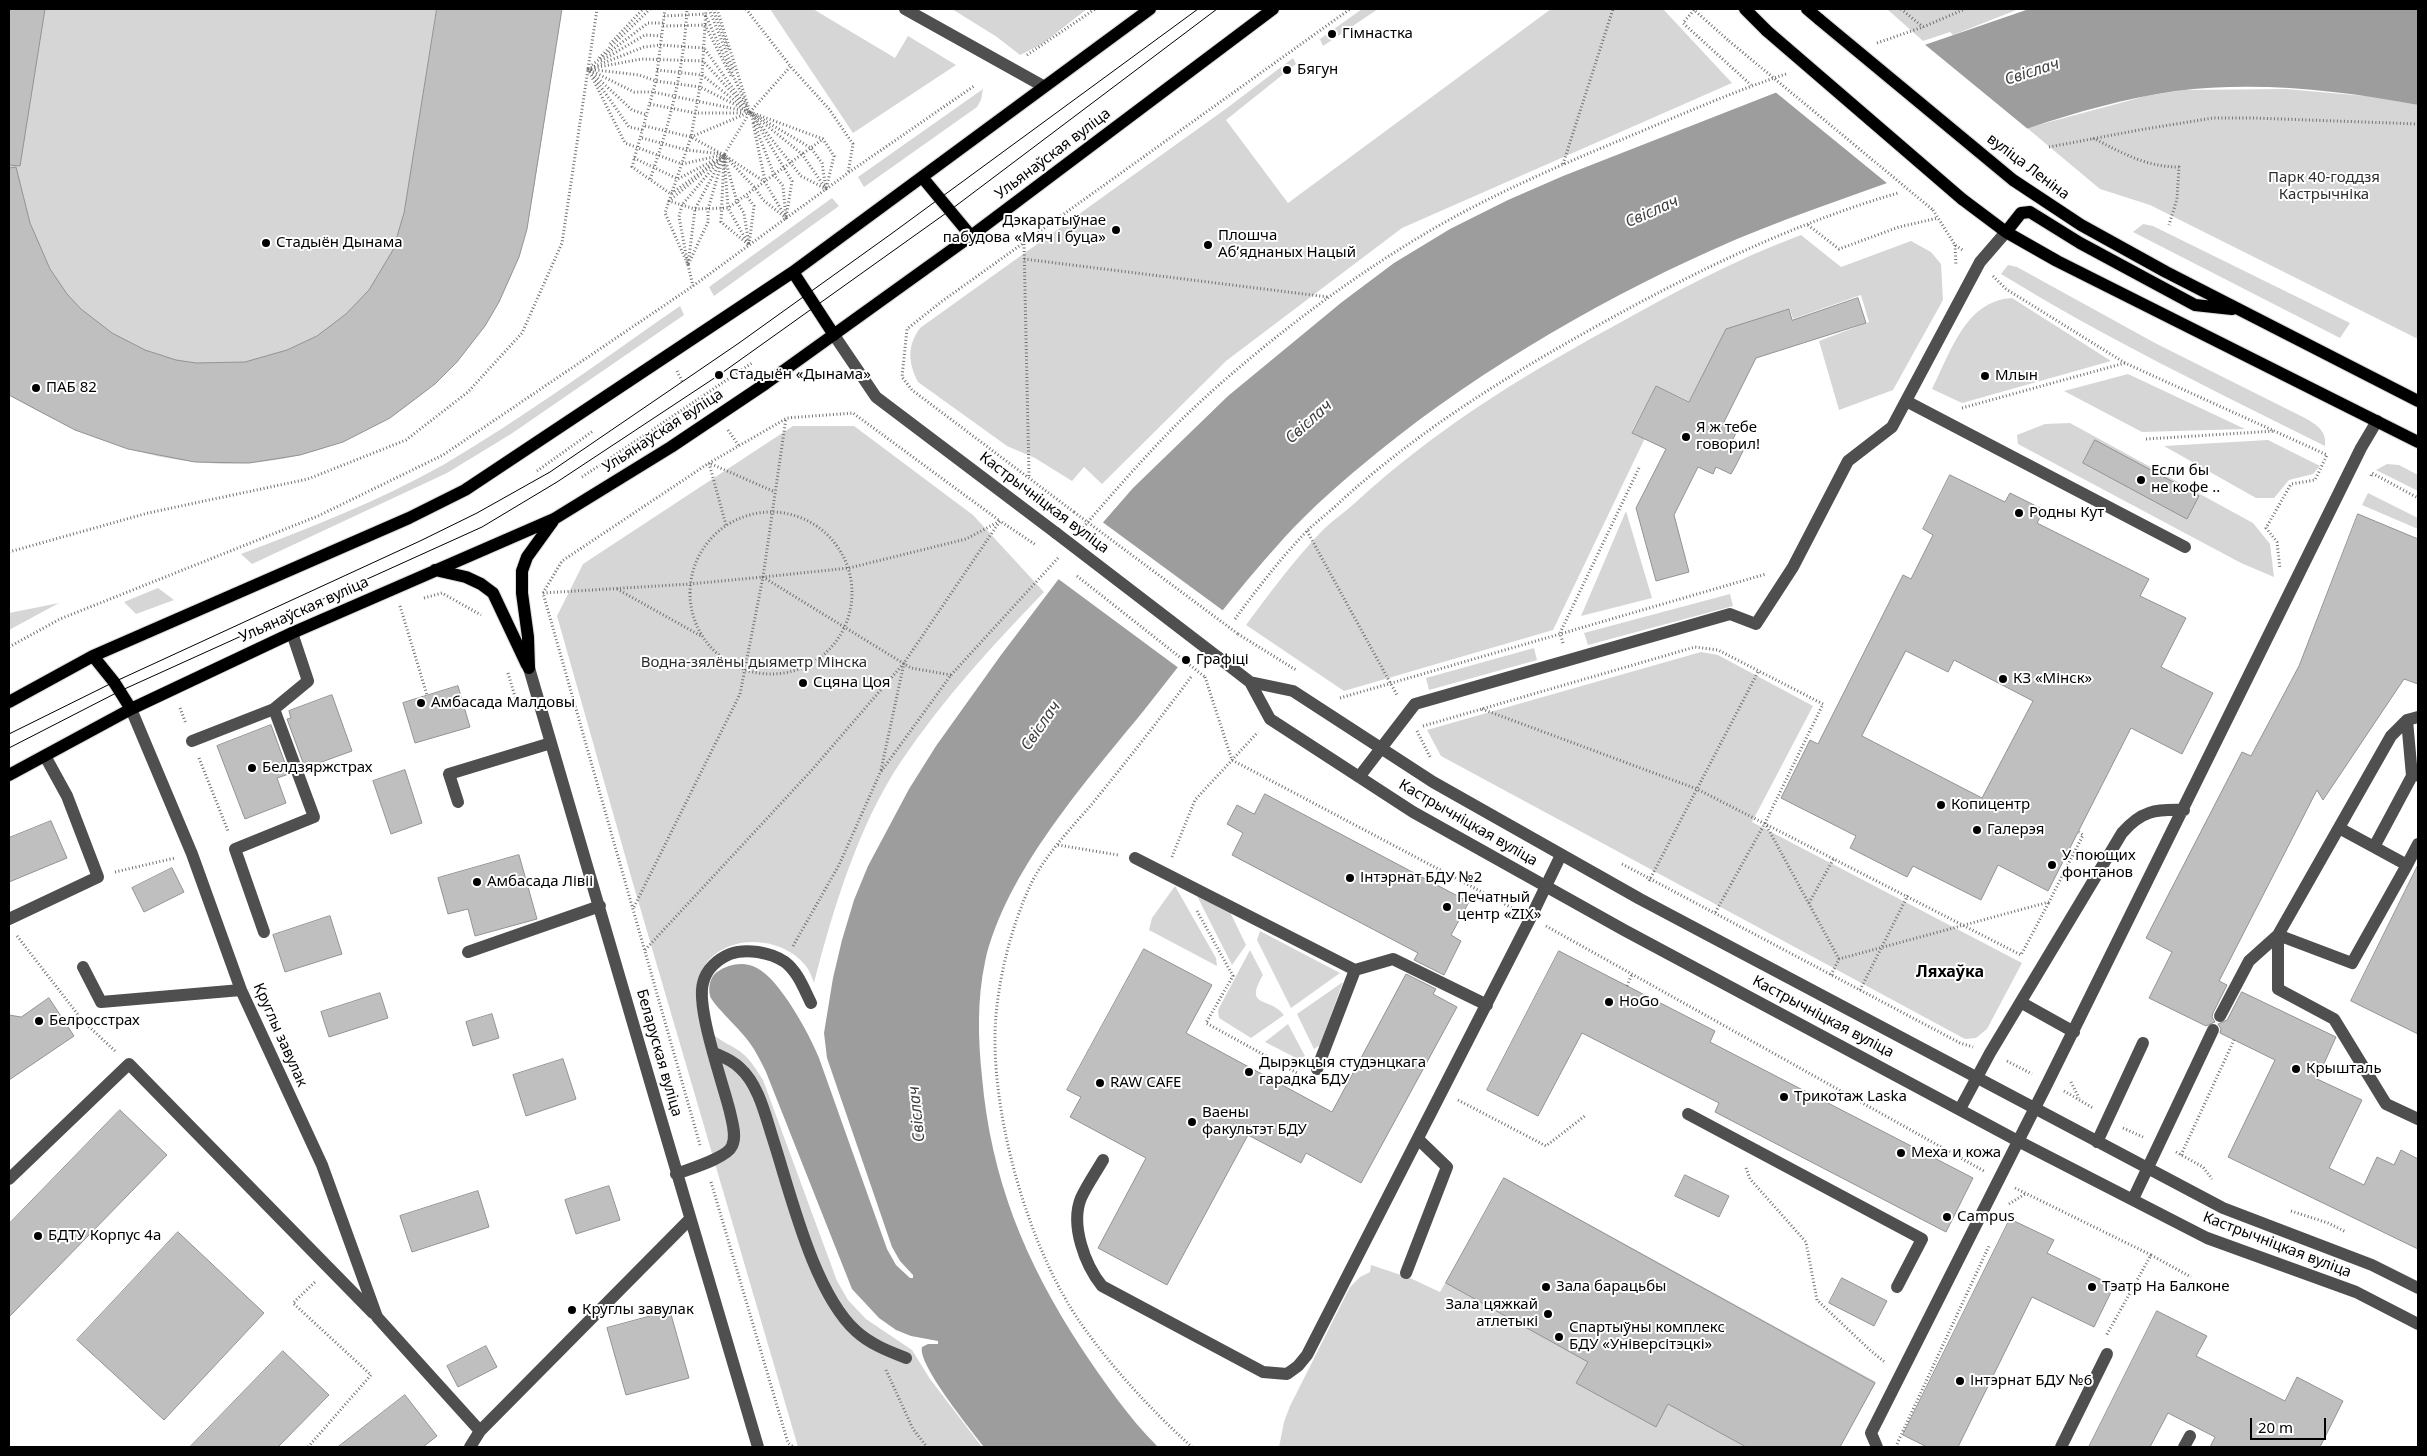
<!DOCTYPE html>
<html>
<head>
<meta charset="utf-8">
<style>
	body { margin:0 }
	#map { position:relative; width:2427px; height:1456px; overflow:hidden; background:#fff; font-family:"Noto Sans",sans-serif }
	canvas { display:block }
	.frame { position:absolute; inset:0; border:10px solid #000; pointer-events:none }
	.scale { position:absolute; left:2250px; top:1418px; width:76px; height:22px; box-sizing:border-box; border:2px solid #000; border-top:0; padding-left:6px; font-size:15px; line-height:18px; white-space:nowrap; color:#000; -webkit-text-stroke:4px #fff; paint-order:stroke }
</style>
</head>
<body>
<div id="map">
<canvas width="2427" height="1456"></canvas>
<div class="frame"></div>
<div class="scale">20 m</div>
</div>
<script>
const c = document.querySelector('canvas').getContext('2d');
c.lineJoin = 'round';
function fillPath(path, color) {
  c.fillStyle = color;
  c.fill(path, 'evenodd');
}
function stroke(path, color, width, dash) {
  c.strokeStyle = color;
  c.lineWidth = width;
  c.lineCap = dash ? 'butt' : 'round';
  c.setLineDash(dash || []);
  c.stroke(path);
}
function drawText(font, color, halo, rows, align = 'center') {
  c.font = font + ' "Noto Sans",sans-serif';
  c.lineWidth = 4;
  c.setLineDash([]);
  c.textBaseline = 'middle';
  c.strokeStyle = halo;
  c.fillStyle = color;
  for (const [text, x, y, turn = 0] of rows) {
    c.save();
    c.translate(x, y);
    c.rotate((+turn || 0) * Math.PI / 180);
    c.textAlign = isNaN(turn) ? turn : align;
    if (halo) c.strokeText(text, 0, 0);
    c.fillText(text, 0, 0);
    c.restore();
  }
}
const green = new Path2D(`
	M9 9H562C554 57 547 106 539 155 533 195 528 236 512 273 460 398 331 477 195 462 128 455 67 429 9 395Z
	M770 9H813L895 58 908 36 956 65 853 133Z
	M952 9H1087L1042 44 1020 55 997 37Z
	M1362 9H1378L1323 46 1320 39Z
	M1551 9H1663L1732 83 1402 228 1226 361 1102 484 1084 467 1072 481 1035 458 1007 446 918 382C908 362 907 346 920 328L1227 108 1293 58 1296 64 1226 120 1288 203Z
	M1887 9H2019L1953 35 1950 32 1923 41Z
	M983 89 981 100 977 107 864 187 858 177Z
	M2286 89 2377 97 2418 105V339L2150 205 2100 189 2027 128 2146 96 2184 90Z
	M832 198 839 206 714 296 709 287Z
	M2143 224 2153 226 2350 323 2340 338 2133 232Z
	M1801 235 1841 267 1911 241 1931 252 1941 264 1943 300 1893 390 1839 410 1819 341 1869 322 1861 295 1793 319 1790 309 1726 331 1689 401 1656 386 1632 431 1645 438 1553 630 1344 691 1246 625C1269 594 1292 563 1319 534 1330 522 1344 513 1356 502 1436 429 1520 377 1614 326 1675 292 1736 259 1801 235Z
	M2008 265 2017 267 2155 343 2305 418C2317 425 2327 431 2325 446 2215 391 2105 338 2001 274Z
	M2012 298 2111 361 1962 403 1932 389C1951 352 1965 301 2012 298Z
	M680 306 684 315 511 434 447 473 252 564 241 554C309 528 379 501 443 465 525 417 602 360 680 306Z
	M2128 374 2245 429 2142 432 2064 391Z
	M2070 423 2253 523 2270 544 2274 577 2241 563 2018 444 2017 435 2045 424Z
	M793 426H854L973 515 1044 592C993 645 943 699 902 760 859 823 833 909 814 983 812 977 809 970 806 966 778 930 709 934 698 981 696 989 695 1000 698 1008 701 1015 708 1028 713 1034 721 1042 734 1046 742 1053 751 1060 757 1071 763 1080L837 1281 848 1300 866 1319 912 1350 930 1379 982 1447H798L632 880 557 616 583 564Z
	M2268 440 2320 466 2313 474 2289 480 2274 498H2256L2164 446Z
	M2387 464 2399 465 2418 475V491L2376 470Z
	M2368 493 2418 518V529L2362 505Z
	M1626 511 1652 598 1581 616Z
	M158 588 174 600 136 614 124 602Z
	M1730 594 1733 606 1588 645 1584 633Z
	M59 603 9 630V613Z
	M1534 648 1537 660 1429 690 1426 678Z
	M1701 652 1718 655 1813 706 1752 822 2022 963 1987 1029 1976 1038 1965 1039 1441 756 1427 730Z
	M1175 886 1216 958 1217 966 1149 930 1152 918Z
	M1195 892 1230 912 1246 945 1232 965Z
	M1260 931 1340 973 1291 1008 1257 940Z
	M1250 950 1263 975C1243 1009 1270 996 1284 1015L1251 1038 1219 1018 1218 1010Z
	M1343 982 1320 1045 1314 1049 1297 1014Z
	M1288 1024 1305 1056 1298 1059 1265 1042Z
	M1505 1178 1876 1382 1840 1447H1279L1284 1422 1290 1406 1350 1287 1360 1277 1370 1272 1371 1265 1410 1278 1440 1292Z`);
const water = new Path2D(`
	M2029 9H2418V105C2340 90 2255 81 2176 91 2126 98 2077 112 2029 128 2000 138 1972 152 1943 163 1874 188 1805 211 1737 239 1613 292 1483 367 1378 452 1346 478 1312 507 1284 538 1235 592 1191 651 1145 709 1088 779 1005 872 985 962 977 1000 978 1038 982 1077 991 1179 1025 1261 1080 1346 1104 1382 1128 1417 1158 1447H984C972 1431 917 1364 922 1347L928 1344H938V1341L911 1336 896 1330 879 1318 852 1289 766 1072C761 1062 756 1051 749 1042 742 1031 713 1005 710 996 708 987 710 977 717 972 729 964 744 961 757 968 780 980 809 1033 819 1058L887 1249 896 1265 910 1278H913V1275L900 1261 892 1247 827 1058 824 1033 833 978 842 940 854 900 868 866 909 789 936 746 1001 655 1092 535 1133 488 1228 396 1342 302 1394 263 1450 229 1508 200 1563 176 1780 91 1846 72Z`);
const pier = new Path2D(`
	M1923 43 2029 130 1948 164 1888 184 1774 91 1845 70Z
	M1101 521 1225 612 1180 669 1057 578Z`);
const building = new Path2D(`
	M9 9H45L20 166 9 165Z
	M437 9H562L527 229 519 257 499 302 485 326 457 362 435 384 390 418 343 442 300 455 249 463 195 462 128 449 75 430 9 395V168L16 167 30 223 50 269 67 294 81 309 112 333 145 350 176 360 196 363 245 362 287 350 317 336 346 314 369 290 393 250 404 213Z
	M1858 298 1866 323 1756 358 1723 424 1737 431 1733 439 1746 445 1735 467 1731 474 1716 467 1713 474 1698 467 1674 515 1689 572 1656 581 1636 508 1666 449 1632 433 1656 386 1689 402 1726 329 1789 309 1792 320Z
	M2095 440 2199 496 2187 519 2083 463Z
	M1950 475 2005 502 2010 493 2044 510 2037 523 2149 579 2140 596 2186 618 2161 667 2213 693 2182 754 2131 728 2048 891 1998 865 1981 900 1913 866 1907 877 1850 848 1856 836 1781 798 1810 740 1818 744 1903 575 1911 579 1933 535 1923 529ZM1906 651 1948 672 1954 660 2033 701 1982 798 1862 736Z
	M2358 514 2418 539V684L2404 679 2323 800 2317 790 2219 981 2227 985 2213 1013 2212 1017 2215 1022 2206 1026 2149 998 2172 952 2146 938 2242 752 2251 756 2299 666Z
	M458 686 470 727 415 743 403 703Z
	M332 695 352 751 305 768 287 719 291 718 289 711Z
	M271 725 289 774 277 778 286 803 245 819 217 746Z
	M405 770 422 823 391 834 373 781Z
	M1265 794 1469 902 1451 935 1461 941 1444 975 1414 960 1418 953 1232 855 1243 833 1227 824 1237 805 1254 814Z
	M51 821 67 858 9 882V838Z
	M519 855 537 919 475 936 468 909 448 914 438 878Z
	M2418 865V1034L2351 1001Z
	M172 868 184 892 144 912 132 888Z
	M330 916 342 954 285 972 273 935Z
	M1144 949 1212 985 1186 1033 1332 1112 1406 974 1436 989 1433 994 1457 1007 1361 1183 1306 1153 1301 1163 1248 1135 1167 1285 1098 1248 1146 1158 1070 1117 1081 1097 1067 1090Z
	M1559 951 1715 1031 1710 1042 1973 1178 1946 1232 1715 1112 1719 1103 1582 1033 1538 1116 1487 1090Z
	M2242 992 2336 1037 2317 1079 2362 1100 2329 1168 2364 1185 2377 1157 2394 1165 2401 1150 2418 1159V1249L2228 1157 2275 1060 2220 1033 2221 1029 2218 1024 2227 1020Z
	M380 993 388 1018 329 1037 321 1012Z
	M49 998 74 1036 9 1080V1015L21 1017Z
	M492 1014 499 1038 473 1046 466 1022Z
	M563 1059 576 1099 526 1116 513 1075Z
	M120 1110 167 1155 9 1317V1224Z
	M1685 1175 1729 1196 1719 1217 1675 1196Z
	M1504 1178 1875 1383 1840 1447H1746L1668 1404 1656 1427 1576 1383 1588 1362 1446 1283Z
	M609 1186 620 1220 576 1234 565 1200Z
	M478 1191 489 1227 412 1252 400 1216Z
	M2010 1219 2054 1240 2047 1253 2114 1286 2094 1327 2032 1297 1958 1447H1927L1903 1435Z
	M178 1232 264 1313 164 1420 77 1340Z
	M1842 1278 1887 1301 1874 1326 1829 1303Z
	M670 1311 689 1378 626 1395 607 1328Z
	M2157 1311 2207 1336 2196 1356 2285 1401 2297 1377 2343 1401 2320 1447H2210L2215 1437 2168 1413 2150 1447H2089Z
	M486 1346 497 1367 458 1387 447 1366Z
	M283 1351 329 1395 278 1447H190Z
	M405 1395 437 1436 423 1447H338Z`);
const path = new Path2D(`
	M665 9 656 81 632 167 671 194 724 155 669 201 665 213 688 265 679 217 682 205 724 155 695 209 688 265 708 222V209L724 155 721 222 749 245 728 208 724 155 737 202 744 213 749 245 754 206 746 195
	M706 9 702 75 691 137 669 201 695 209 728 208 823 139
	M709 9 734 71
	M713 9 728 49
	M717 9 749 109
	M746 9 791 67 829 109 853 144 848 173
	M1693 9 1729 41
	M1901 9 1923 27
	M1694 10 1683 23 1751 85
	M664 16 705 14 747 106
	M663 26 705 25 731 76
	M1877 43 1923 27 1965 9
	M610 44 643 9
	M660 45 704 48 750 112 703 61 641 59 588 69 644 47Z
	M1027 55 1095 9
	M599 58 650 9H653
	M601 61 645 35 661 36
	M592 65 648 23H663
	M588 69 639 75 656 81 700 87 750 112 653 92H634Z
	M588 69 625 143 682 164 722 155
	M657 70 702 75 743 107
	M590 71 632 110 647 115
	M594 77 629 127 643 130
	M650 104 695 113H743
	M750 112 823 139 834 156 826 189 822 163 811 148Z
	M750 112 792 181 786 218 783 186 774 175Z
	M750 112 802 154 826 189 801 176Z
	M750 112 790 67
	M753 123 765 181
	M645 126 691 137 724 155 765 182 786 218 763 200 755 188 724 155 750 112 691 137
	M642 138 687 150 721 154
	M2093 138C2122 153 2146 167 2179 167L2177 199 2169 225
	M2049 147 2139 130 2213 118H2254L2418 124
	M634 158 678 179 714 160
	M1563 164 1613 9
	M650 179C670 124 684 68 687 9
	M1933 210 1955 245 1964 251
	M1808 225 1839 249 1899 227 1938 218
	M1024 244 1029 476
	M1955 245 1956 266
	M1024 259 1328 297
	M688 265 693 286
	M1993 276 2006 289 2125 363 2327 455 2315 480 2291 484 2266 528 2277 542 2280 569
	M677 371 682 381
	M719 375 723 381
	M1962 408 2125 363
	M728 430 739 446
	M2146 439 2275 431
	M537 471 593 431
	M2371 476 2372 473 2418 498
	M582 477 752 363
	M690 593a81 81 0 1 1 162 0a81 81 0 1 1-162 0Z
	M1074 512 912 390 902 377 907 329 941 302 1350 9
	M726 525 709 463 775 492
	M1081 530C1113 493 1145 456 1179 422 1245 358 1330 292 1408 244 1480 199 1558 166 1635 134 1685 113 1735 91 1786 74
	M1307 531 1397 695
	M9 552 148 513 308 479 406 440 468 392 522 333 562 243 597 9
	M617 589 701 636
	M543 593 562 561 709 463 787 418 853 413 1000 521 904 663 811 771 644 951
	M424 598 442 593 481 615
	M400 606 427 695
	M1235 619C1257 589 1280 559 1306 532 1317 521 1331 511 1342 500 1422 428 1510 374 1604 322 1698 270 1795 223 1898 193
	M1238 634 1296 670
	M1563 643 1560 633 1639 468
	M9 647 60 619 318 516 443 455 693 286 848 173 974 86
	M508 673 519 710
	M951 675 911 668 763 577 849 568 966 539 1000 521 1036 545
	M1191 677C1159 720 1126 762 1092 804 1072 827 1042 859 1030 886 1012 925 1000 972 996 1015 988 1107 1028 1249 1082 1325 1113 1369 1152 1411 1192 1447
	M1205 677 1232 760 1514 909
	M1340 698 1766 574
	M180 708 186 724
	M1482 709 1697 789 2021 955 2049 902
	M1423 726 1695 647 1718 650 1823 704 1765 823 1715 913
	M1417 731 1430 757
	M199 758 228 831
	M881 770 904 663
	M1765 823 1839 959
	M1058 845 1118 855
	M1172 857 1195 800 1258 732
	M1622 864 1960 1043 1973 1047
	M115 872 175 858
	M1649 881 1759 670
	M1809 903 1834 858
	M634 907 740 694 763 577 786 418
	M1197 911 1233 976 1206 1023 1299 1074
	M1546 926 1984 1171
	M17 936 83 1021 115 1051
	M793 946 839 865 880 773 951 675 1058 558
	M1831 975 1839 959 2049 902 2083 835 2079 832
	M1627 986 1632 974
	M1860 990 1908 895
	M2007 1061 2032 1074
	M2071 1082 2079 1098
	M2064 1091 2093 1108
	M1458 1100 1546 1146 1586 1115
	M2123 1128 2143 1137
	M700 1145 543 593 690 584 763 577
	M2176 1152 2203 1167 2212 1179
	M2181 1155 2234 1040
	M1746 1168 1750 1179 1806 1242 1817 1300 1871 1351 1886 1363
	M711 1182 788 1443 793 1447
	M2015 1188 2151 1255 2106 1336
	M2009 1204 2025 1194
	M2291 1211 2328 1223 2346 1232
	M2151 1255 2191 1277
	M886 1370 913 1429 927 1447
	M1897 1444 1989 1246
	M308 1447 371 1375 293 1303 316 1281`);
const minor = new Path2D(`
	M905 9 1043 86
	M834 335 876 397 1056 533
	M1906 401 2185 547
	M1219 658 1250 682 1293 691 1433 782 1640 899 2223 1208 2372 1265 2418 1288
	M529 668C606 927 680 1188 758 1447
	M1250 682 1270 719 1413 812 1624 930 2018 1141 2207 1238 2356 1292 2418 1324
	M131 709 192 854 241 990 322 1165 377 1317 480 1431 689 1220
	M2407 720 2412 776
	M192 741 274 709
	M2418 775 2412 776 2374 847 2407 865 2418 844
	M1359 777 1415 704 1730 614 1756 624 1793 567 1848 461 1892 427 1980 262 2006 232
	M458 802 449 774 551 743
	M2339 828 2374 847
	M1135 858 1355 970
	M9 919 98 877 67 796 45 756
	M264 932 235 849 314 817 274 709 308 681 292 633
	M2278 935V989L2334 1019 2386 1104 2418 1119
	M2278 935 2352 963 2407 865
	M468 952 600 906
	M83 967 101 1002 241 990
	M2022 1003 2074 1032
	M2220 1016 2249 961 2278 935 2391 736 2407 720 2418 717
	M714 1053C723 1057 732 1060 740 1068 758 1084 765 1114 772 1136 790 1191 813 1292 856 1331 870 1344 888 1351 906 1358
	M1317 1069 1355 970 1393 959 1487 1005
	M1960 1109 1990 1053 2122 833C2141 811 2155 809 2184 810
	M1688 1114 1922 1239 1897 1287
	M2097 1142 2143 1043
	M1103 1160C1096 1172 1087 1185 1081 1198 1070 1225 1085 1265 1102 1286L1263 1372 1287 1374 1298 1366 1307 1355 1531 917 1561 855
	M676 1174C689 1169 727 1158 732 1146 737 1136 732 1122 730 1112 723 1083 696 1009 703 983 706 969 718 959 730 954 746 948 770 952 785 962 798 972 804 989 811 1003
	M9 1179 129 1064 373 1313
	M2133 1199 2213 1030
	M1406 1273 1447 1167 1418 1139
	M470 1447 480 1431
	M1877 1447 1871 1433 2048 1082 2361 448 2377 421
	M2061 1447 2107 1354
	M2184 1447 2190 1436`);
const major = new Path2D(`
	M1745 9 1767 31
	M1807 9 1820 20
	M922 177 971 236
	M2013 180 2081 225 2166 272 2418 401
	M1962 199 2006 232 2057 261 2418 442
	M2006 232 2021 213 2030 212 2080 243 2195 305 2232 309
	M793 272 834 335
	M435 570 466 577 481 584 493 593 527 665
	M93 656 114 682 131 709
	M529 668 528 637 522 593V571L527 557 553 521
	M9 702 93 656 409 518 465 490 793 272 1150 9
	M9 775 131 709 292 633 554 519 671 447 765 384 971 236 1273 9`);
const tram = new Path2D(`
	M9 734 114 682 420 541 477 513 550 472 739 343 891 234 1198 9
	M9 748 120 691 482 527 557 482 719 375 949 211 1217 9`);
const pathBridge = new Path2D(`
	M1729 41 1933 210
	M1074 512 1238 634
	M1077 576 1205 677`);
const minorBridge = new Path2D(`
	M1056 533 1219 658`);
const majorBridge = new Path2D(`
	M1820 20 2013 180
	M1767 31 1962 199`);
const markers = [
	[1332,34,5,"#000"],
	[1287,70,5,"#000"],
	[1116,230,5,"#000"],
	[266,243,5,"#000"],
	[1208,245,5,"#000"],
	[719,375,5,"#000"],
	[1985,376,5,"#000"],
	[36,388,5,"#000"],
	[1686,437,5,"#000"],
	[2141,480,5,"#000"],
	[2019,513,5,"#000"],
	[1186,660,5,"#000"],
	[2003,679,5,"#000"],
	[803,683,5,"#000"],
	[421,703,5,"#000"],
	[252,768,5,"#000"],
	[1941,805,5,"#000"],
	[1977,830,5,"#000"],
	[2052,865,5,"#000"],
	[1350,878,5,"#000"],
	[477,882,5,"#000"],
	[1447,907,5,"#000"],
	[1609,1002,5,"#000"],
	[39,1021,5,"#000"],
	[2296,1069,5,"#000"],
	[1249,1072,5,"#000"],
	[1100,1083,5,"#000"],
	[1784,1097,5,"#000"],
	[1192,1122,5,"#000"],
	[1901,1153,5,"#000"],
	[1947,1217,5,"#000"],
	[38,1236,5,"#000"],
	[1546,1287,5,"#000"],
	[2092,1287,5,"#000"],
	[572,1310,5,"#000"],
	[1548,1314,5,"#000"],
	[1559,1337,5,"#000"],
	[1960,1381,5,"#000"]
];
const poiNames = [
	["Гімнастка",1342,34],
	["Бягун",1297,70],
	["Дэкаратыўнае",1106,221,"right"],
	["пабудова «Мяч і буца»",1106,238,"right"],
	["Плошча",1218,236],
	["Абʼяднаных Нацый",1218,253],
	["Стадыён Дынама",276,243],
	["Стадыён «Дынама»",729,375],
	["Млын",1995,376],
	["ПАБ 82",46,388],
	["Я ж тебе",1696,428],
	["говорил!",1696,445],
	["Если бы",2151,471],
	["не кофе ..",2151,488],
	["Родны Кут",2029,513],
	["Графіці",1196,660],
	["КЗ «Мінск»",2013,679],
	["Сцяна Цоя",813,683],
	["Амбасада Малдовы",431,703],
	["Белдзяржстрах",262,768],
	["Копицентр",1951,805],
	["Галерэя",1987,830],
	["У поющих",2062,856],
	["фонтанов",2062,873],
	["Інтэрнат БДУ №2",1360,878],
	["Амбасада Лівіі",487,882],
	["Печатный",1457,898],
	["центр «ZIX»",1457,915],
	["HoGo",1619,1002],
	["Белросстрах",49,1021],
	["Дырэкцыя студэнцкага",1259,1063],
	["гарадка БДУ",1259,1080],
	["Крышталь",2306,1069],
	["RAW CAFE",1110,1083],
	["Трикотаж Laska",1794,1097],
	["Ваены",1202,1113],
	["факультэт БДУ",1202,1130],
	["Меха и кожа",1911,1153],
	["Campus",1957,1217],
	["БДТУ Корпус 4а",48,1236],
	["Зала барацьбы",1556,1287],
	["Тэатр На Балконе",2102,1287],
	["Зала цяжкай",1538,1305,"right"],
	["атлетыкі",1538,1322,"right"],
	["Круглы завулак",582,1310],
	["Спартыўны комплекс",1569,1328],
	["БДУ «Універсітэцкі»",1569,1345],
	["Інтэрнат БДУ №6",1970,1381]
];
const streetNames = [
	["Ульянаўская вуліца",1053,154,-37],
	["вуліца Леніна",2028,167,37],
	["Ульянаўская вуліца",663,431,-33],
	["Кастрычніцкая вуліца",1044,503,37],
	["Ульянаўская вуліца",304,610,-24],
	["Кастрычніцкая вуліца",1468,823,30],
	["Кастрычніцкая вуліца",1823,1017,28],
	["Круглы завулак",280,1035,66],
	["Беларуская вуліца",659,1053,74],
	["Кастрычніцкая вуліца",2277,1245,21]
];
const parkNames = [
	["Парк 40-годдзя",2324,178],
	["Кастрычніка",2324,195],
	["Водна-зялёны дыяметр Мінска",754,663]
];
const waterNames = [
	["Свіслач",2032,72,-18],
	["Свіслач",1652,212,-24],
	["Свіслач",1309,422,-42],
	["Свіслач",1041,726,-55],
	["Свіслач",917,1114,-96]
];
const neighbourhoodNames = [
	["Ляхаўка",1950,972]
];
fillPath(green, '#d6d6d6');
fillPath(water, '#9d9d9d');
fillPath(pier, '#fff');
fillPath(building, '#bfbfbf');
stroke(building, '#939393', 1);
stroke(major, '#dbdbdb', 14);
stroke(path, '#717171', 3, [1, 2.5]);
stroke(minor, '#4f4f4f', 12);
stroke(major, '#000', 12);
stroke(tram, '#000', 1);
stroke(majorBridge, '#dbdbdb', 14, []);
stroke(pathBridge, '#717171', 3, [1, 2.5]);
stroke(minorBridge, '#4f4f4f', 12);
stroke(majorBridge, '#000', 12);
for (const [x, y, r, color] of markers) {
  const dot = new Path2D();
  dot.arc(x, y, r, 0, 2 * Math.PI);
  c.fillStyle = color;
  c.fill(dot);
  stroke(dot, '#fff', 2);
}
drawText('15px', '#000', '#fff', poiNames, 'left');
drawText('15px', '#000', '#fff', streetNames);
drawText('15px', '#2d2d2d', '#fff', parkNames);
drawText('italic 16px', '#3e3e3e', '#fff', waterNames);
drawText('bold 16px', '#000', '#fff', neighbourhoodNames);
</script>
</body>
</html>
